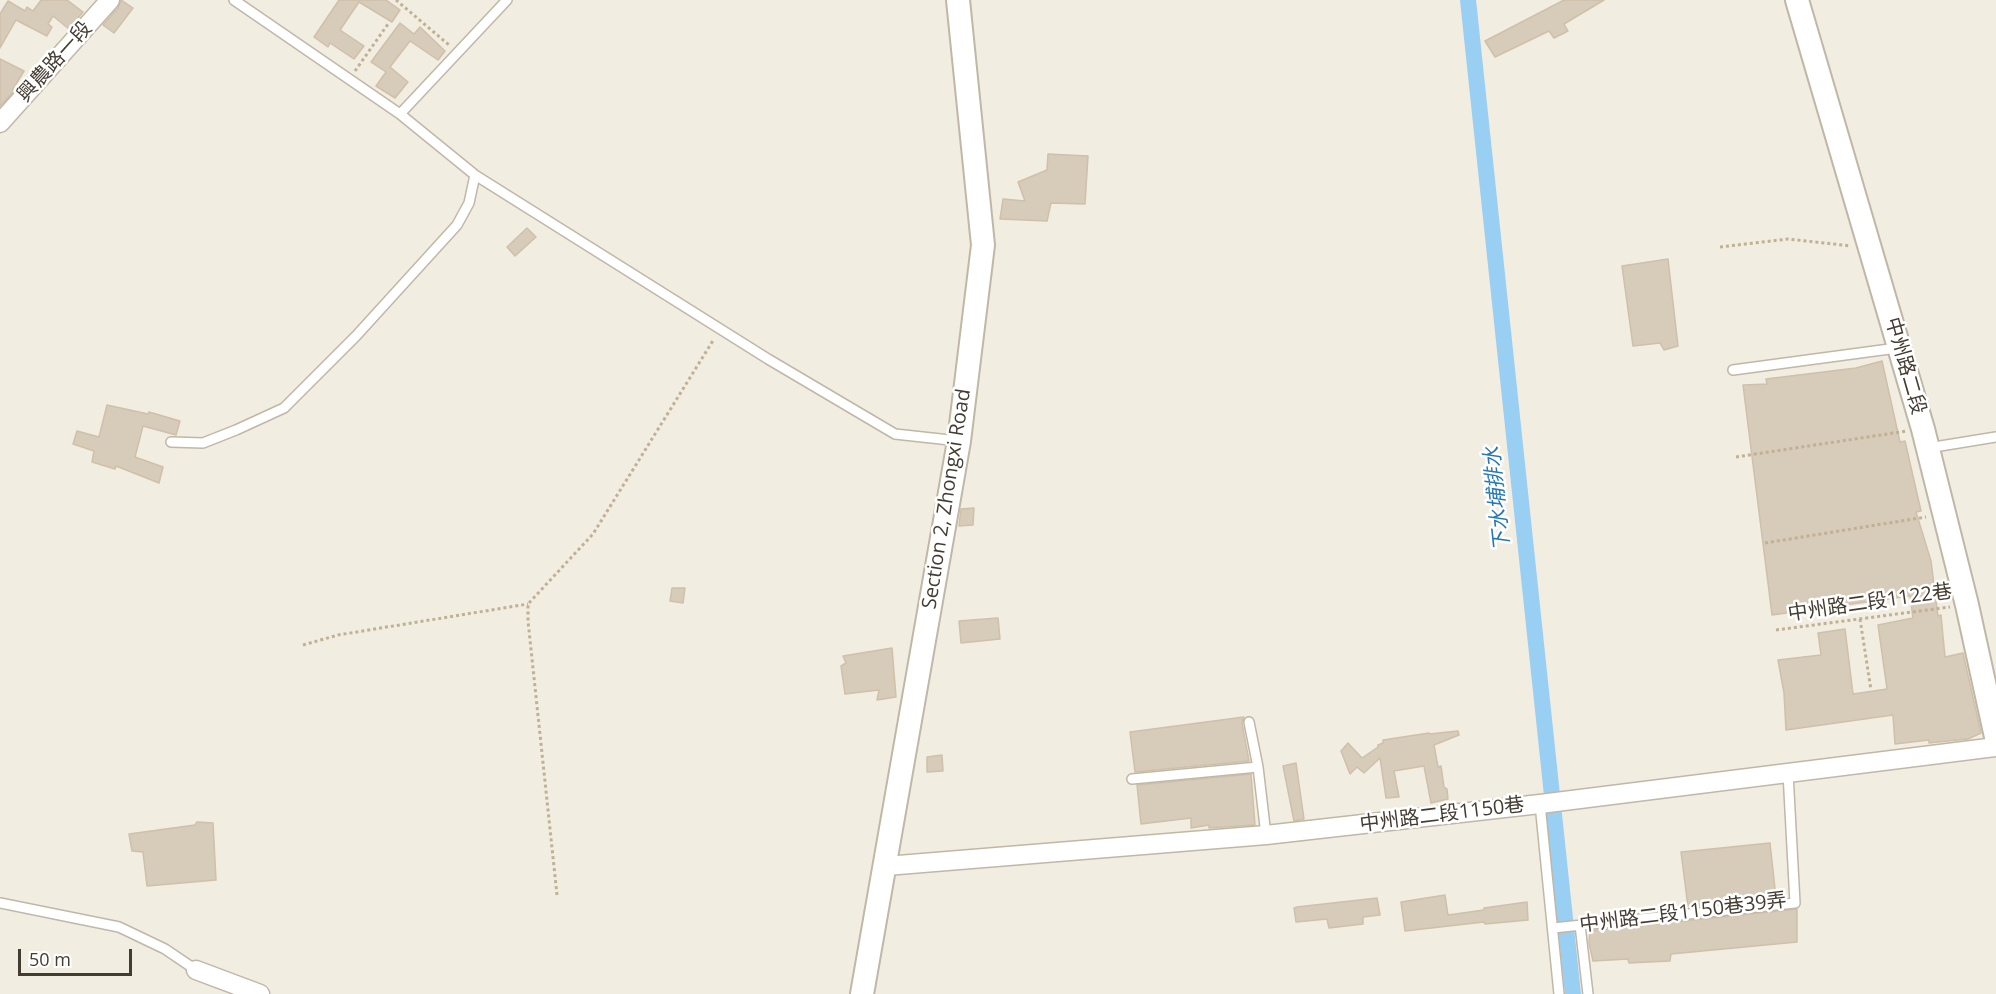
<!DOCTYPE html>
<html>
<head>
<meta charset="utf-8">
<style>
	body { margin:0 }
	#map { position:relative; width:1996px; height:994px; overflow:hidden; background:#f2ede1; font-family:"Open Sans",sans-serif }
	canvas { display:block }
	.scale { position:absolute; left:18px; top:949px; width:114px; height:27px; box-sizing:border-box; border:3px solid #433c32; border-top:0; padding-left:8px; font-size:18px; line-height:21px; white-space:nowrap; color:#433c32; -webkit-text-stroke:4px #fff; paint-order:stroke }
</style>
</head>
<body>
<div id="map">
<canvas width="1996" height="994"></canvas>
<div class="scale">50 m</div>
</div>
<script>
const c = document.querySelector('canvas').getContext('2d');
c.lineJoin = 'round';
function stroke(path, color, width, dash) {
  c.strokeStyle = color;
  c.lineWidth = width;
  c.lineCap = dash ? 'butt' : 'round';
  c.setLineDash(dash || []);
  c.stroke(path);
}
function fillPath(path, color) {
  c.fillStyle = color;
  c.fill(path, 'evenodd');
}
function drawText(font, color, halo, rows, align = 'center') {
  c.font = font + ' "Open Sans","Noto Sans TC",sans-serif';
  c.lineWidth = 5;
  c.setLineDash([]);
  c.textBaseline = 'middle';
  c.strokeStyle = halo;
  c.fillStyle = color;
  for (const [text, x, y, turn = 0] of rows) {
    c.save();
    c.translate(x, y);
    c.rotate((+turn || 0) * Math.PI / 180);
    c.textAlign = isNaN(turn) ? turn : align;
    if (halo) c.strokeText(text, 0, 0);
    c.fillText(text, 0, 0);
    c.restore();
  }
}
const canal = new Path2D(`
	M1468 0 1573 994`);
const building = new Path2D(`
	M41 0H67L83 12 69 29 53 16 48 24 52 27 47 36 16 20 0 48V14L8 1 25 11 27 7 33 11Z
	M121 0 133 8 114 33 103 25 118 8Z
	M339 0H386L400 10 392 22 359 2 340 30 364 46 354 59 330 43 328 47 314 37Z
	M1564 0H1604L1564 24 1568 31 1554 38 1549 31 1495 57 1485 41Z
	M400 23 414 34 420 27 445 51 438 60 410 41 390 67 408 82 395 98 376 86 386 72 371 62Z
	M0 59 24 71 13 89 14 91 0 106Z
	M1048 154 1088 156 1085 204 1051 203 1047 221 1000 219 1003 199 1025 201 1018 182 1047 170Z
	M527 228 536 237 515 256 507 247Z
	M1668 259 1678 346 1664 350 1660 343 1633 346 1622 266Z
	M1882 361 1900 442 1905 441 1921 511 1916 512 1931 561 1938 616 1941 615 1945 657 1963 653 1981 733 1968 739 1929 743V740L1895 744 1893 715 1786 730 1784 693 1778 660 1821 655 1818 633 1845 629 1853 694 1887 689 1878 625 1913 618 1910 596 1772 615 1743 385 1767 384 1766 379 1856 368Z
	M107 405 148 414 149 412 180 421 176 435 143 426 135 457 163 467 159 483 116 466 115 469 92 462 94 451 73 444 77 431 99 437Z
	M974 508 973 525 959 526 961 509Z
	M672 588H685L683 603 670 601Z
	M998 618 1000 639 961 643 959 621Z
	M892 648 896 697 877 700 879 690 845 694 841 666 846 663 843 656Z
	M1244 717 1242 723 1249 761 1135 772 1130 732Z
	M1458 731 1459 735 1434 745 1438 767 1441 766 1444 787 1447 789 1448 799 1431 803 1424 766 1394 771 1399 797 1386 798 1380 758 1364 773 1357 767 1350 774 1341 751 1348 743 1362 758 1378 747V745L1383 743V740L1429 733V734Z
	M942 755 943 771 927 772V757Z
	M1296 763 1304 819 1294 821 1283 766Z
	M1251 774 1255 825 1209 828V825L1191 828V818L1141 824 1137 785Z
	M197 822 213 823 216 880 147 886 143 852 132 851 129 834 195 825Z
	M1770 843 1776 898 1688 907 1681 852Z
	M1445 895 1448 915 1484 910V908L1527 902 1528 920 1485 924 1484 922 1405 931 1401 902Z
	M1377 898 1380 915 1363 917V924L1329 928 1327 919 1296 922 1294 908 1297 907Z
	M1797 909V942L1671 954 1670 961 1629 963 1628 959 1593 961 1589 943 1590 931Z`);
const path = new Path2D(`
	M396 0 449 45
	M355 71 388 24
	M1720 247 1788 239 1851 246
	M1736 457 1907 431
	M1765 543 1926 517
	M1860 619 1871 690
	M1776 630 1950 607
	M303 645 338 635 528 604
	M557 895 528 621V604L593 534 714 339`);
const service = new Path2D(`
	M234 0 400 114 507 0
	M400 114 475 175 768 359 895 434 959 441
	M1733 370 1897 348
	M171 442 203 443 236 430 284 408 356 336 457 225 469 203 475 175
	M1928 448 1996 437
	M1249 722 1258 767
	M1132 779 1258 767 1266 835
	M1540 804 1559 994
	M0 903 119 927 165 949 196 970
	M1580 925 1588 994
	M1553 928 1795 903 1788 773`);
const minor = new Path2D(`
	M0 123 110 0
	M886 866 1266 835 1540 804 1996 747
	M196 970 260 994`);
const tertiary = new Path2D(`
	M1797 0 1923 429 1967 605 1996 737
	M862 994 959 441 983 245 958 0`);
const streetNames = [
	["興農路一段",55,62,-48],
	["中州路二段",1905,366,74],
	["Section 2, Zhongxi Road",947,499,-81],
	["中州路二段1122巷",1870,603,-8],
	["中州路二段1150巷",1442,815,-7],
	["中州路二段1150巷39弄",1683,913,-7]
];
const waterNames = [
	["下水埔排水",1498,499,-96]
];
stroke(canal, '#99cff3', 16);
fillPath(building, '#d7cbb9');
stroke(building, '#cfc0a9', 1.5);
stroke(service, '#c0b7a7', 12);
stroke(minor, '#c0b7a7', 21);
stroke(tertiary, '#c0b7a7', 26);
stroke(path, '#c0b094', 3, [3, 3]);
stroke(service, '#fff', 9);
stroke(minor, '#fff', 18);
stroke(tertiary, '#fff', 22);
drawText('20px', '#433c32', '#fff', streetNames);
drawText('italic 21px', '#2779b3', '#fff', waterNames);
</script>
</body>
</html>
